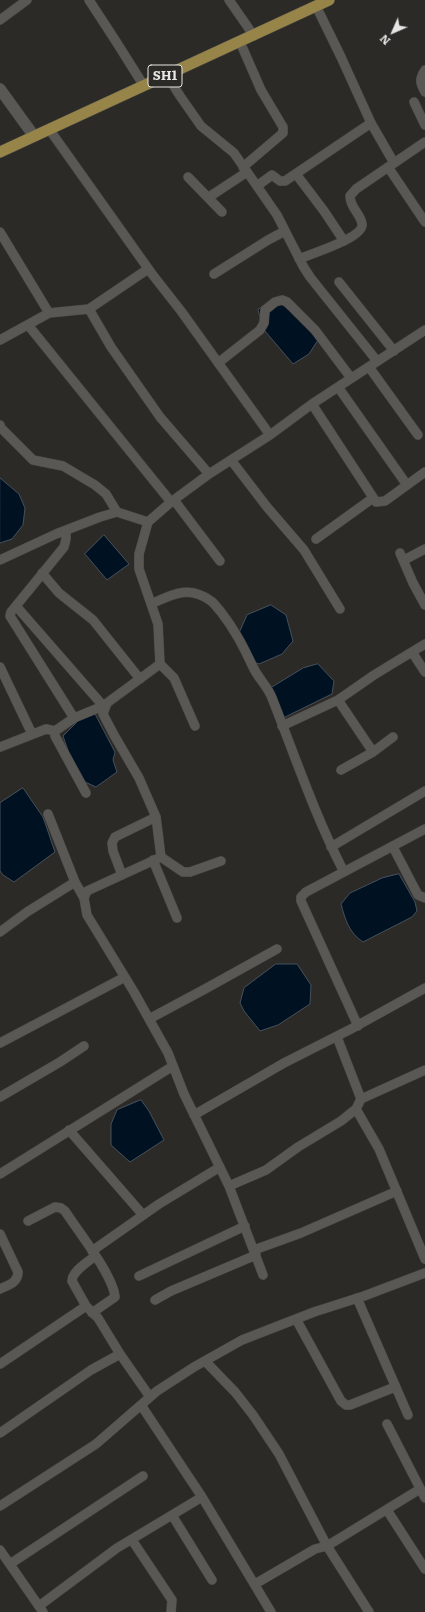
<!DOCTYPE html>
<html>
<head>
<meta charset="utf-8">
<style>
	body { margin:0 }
	#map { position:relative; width:425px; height:1612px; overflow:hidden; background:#2c2a27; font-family:Literata,serif }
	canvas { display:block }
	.north { position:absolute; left:373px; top:12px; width:40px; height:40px; -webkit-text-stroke:3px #2c2a27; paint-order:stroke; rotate:225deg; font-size:11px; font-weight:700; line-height:16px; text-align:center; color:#e6e6e4 }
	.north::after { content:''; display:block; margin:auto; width:14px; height:18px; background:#e6e6e4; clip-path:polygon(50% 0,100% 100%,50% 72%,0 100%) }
</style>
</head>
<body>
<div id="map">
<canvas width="425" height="1612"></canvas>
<div class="north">N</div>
</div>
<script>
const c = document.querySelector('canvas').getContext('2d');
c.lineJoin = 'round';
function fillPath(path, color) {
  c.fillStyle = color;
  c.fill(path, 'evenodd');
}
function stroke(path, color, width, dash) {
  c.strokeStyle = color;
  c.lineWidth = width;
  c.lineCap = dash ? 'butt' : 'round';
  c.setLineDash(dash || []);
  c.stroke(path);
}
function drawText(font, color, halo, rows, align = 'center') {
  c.font = font + ' Literata,serif';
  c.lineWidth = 3;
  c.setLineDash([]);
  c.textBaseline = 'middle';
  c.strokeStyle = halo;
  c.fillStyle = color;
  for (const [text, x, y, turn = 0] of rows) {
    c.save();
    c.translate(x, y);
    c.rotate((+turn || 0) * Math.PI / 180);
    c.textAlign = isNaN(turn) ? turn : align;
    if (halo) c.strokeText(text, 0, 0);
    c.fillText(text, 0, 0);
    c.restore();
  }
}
const water = new Path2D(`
	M275 298 310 328 318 340 309 354 293 364 264 330 258 310Z
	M0 478 19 494 25 508 23 525 12 539 0 543Z
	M104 535 129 564 107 580 85 554Z
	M271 605 286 615 293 641 282 654 259 664 249 660 239 633 247 615Z
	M318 664 334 681 332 694 281 719 267 690 303 668Z
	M94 712 115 752 113 760 117 772 96 787 85 782 72 762 63 736 78 721Z
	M23 788 43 817 55 852 14 882 3 875 0 871V803Z
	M399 874 415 902 417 911 412 917 363 942C349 933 345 919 341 904L350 893 382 878Z
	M276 964H297L311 985 310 1004 278 1025 260 1031 244 1011 240 1003 244 988Z
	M141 1100 149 1111 164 1140 130 1162 111 1145V1124L117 1110Z`);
const minor = new Path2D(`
	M89 0 117 43 144 86
	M229 0 254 36
	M316 6 341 57 371 123 394 163
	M0 20 27 0
	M240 42 261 90 283 127V133L243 167
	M425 70C419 79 420 83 425 92
	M167 75 180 96 201 126 234 153 277 215 303 266 310 277 377 361
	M414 102 425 125
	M49 129 152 274 181 311 270 435
	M388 167 425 222
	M296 174 324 211 344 241
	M188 177 222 212
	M257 186 272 175 280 181H285L371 123
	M209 197 247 172
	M0 232 49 313
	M299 259C310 254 364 238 362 224 361 214 350 208 350 196L356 189 425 142
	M214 274 268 240 285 231
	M339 282 394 351
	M89 309 111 347 160 417 209 474
	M28 325 171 502
	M0 340 49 313 89 309 148 269
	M218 363 260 330 264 323 265 310 275 302 282 300 287 302 315 330 351 378
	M369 367 418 435
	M338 387 407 485
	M312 404 376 502 385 501 425 472
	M0 425 1 428 33 460 63 466 95 485 106 494 117 512
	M231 460 267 507 304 550 340 609
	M174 500 220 561
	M66 530V539L64 547 11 612 10 616 74 718
	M316 539 373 498
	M400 553 413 583 425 605
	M0 560 56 534 100 517 117 512 148 522
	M404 560 425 549
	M42 573 59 593 93 620 140 679
	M151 604C173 594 189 585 211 601 215 604 218 609 221 612 235 630 243 646 253 667 258 678 268 687 272 698 295 756 315 816 344 872
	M16 606 105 708
	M412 652 425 672
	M160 664 174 678 195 726
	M0 667 32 734
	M338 700 373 752
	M282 726 338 700 374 675 425 644
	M0 747 46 729 55 731
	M341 770 373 752 393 737
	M86 793 55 736V731L74 718 103 706
	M48 814 75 882 84 898
	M331 847 425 791
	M393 847 418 895 425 898
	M161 857 183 872H190L221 861
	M153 860 177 918
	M122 875 113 851 112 843 115 837 156 817
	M0 932 27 912 75 882
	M149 1019 205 989 277 949
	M358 1026 301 901V897L306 892 425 829
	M337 1037 361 1099
	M0 1043 125 977
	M0 1097 60 1062 84 1046
	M356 1109 361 1099 425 1070
	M194 1115 284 1063 351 1029 425 988
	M69 1130 143 1215
	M0 1174 173 1066
	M229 1186 266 1170 298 1147 341 1121 356 1109 379 1149 425 1259
	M28 1221 55 1207 61 1208 65 1211C78 1231 113 1275 115 1297L92 1313
	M0 1234 18 1272C18 1283 8 1285 0 1289
	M254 1250 301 1233 397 1191
	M92 1251 159 1204 220 1167
	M95 1256C88 1262 72 1271 72 1281L86 1306 98 1318 120 1354 150 1397
	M263 1275 229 1186 184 1094 168 1053 134 992 87 915 84 898 87 891 161 857 156 817 139 778 114 735 103 714 107 703 160 664 158 624 139 569V554L148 522 171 502 209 474 270 435 312 404 425 330
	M139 1276 245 1226
	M357 1298 408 1415
	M155 1300 171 1291 256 1255
	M296 1319 341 1401 346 1405H350L395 1387
	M205 1361 235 1392 253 1415 279 1454 327 1546 369 1612
	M0 1364 86 1306
	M141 1405 202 1497 271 1612
	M387 1424 425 1498
	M0 1433 91 1370 120 1354
	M0 1506 96 1444 157 1391 194 1367 242 1340 314 1312 364 1296 425 1273
	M387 1510 425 1569
	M172 1515 212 1580
	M132 1540 172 1600 171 1612
	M0 1550 43 1612
	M10 1564 143 1476
	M255 1584 315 1549 327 1546 420 1489
	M39 1606 117 1548 202 1497`);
const tertiary = new Path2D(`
	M0 89 34 136`);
const primary = new Path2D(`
	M0 152 329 0`);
const shields = [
	[165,76,34]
];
const shieldNames = [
	["SH1",165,76]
];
fillPath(water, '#012');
stroke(water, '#45515c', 1);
stroke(minor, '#464643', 10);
stroke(tertiary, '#464643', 12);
stroke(primary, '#464643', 12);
stroke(minor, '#595855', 9);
stroke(tertiary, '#595855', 11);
stroke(primary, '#968448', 11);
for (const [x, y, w] of shields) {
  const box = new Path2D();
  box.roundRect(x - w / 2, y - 11, w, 22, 3);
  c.fillStyle = '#2c2a27';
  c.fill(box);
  stroke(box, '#e6e6e4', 1);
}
drawText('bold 13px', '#e6e6e4', null, shieldNames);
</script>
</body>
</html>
